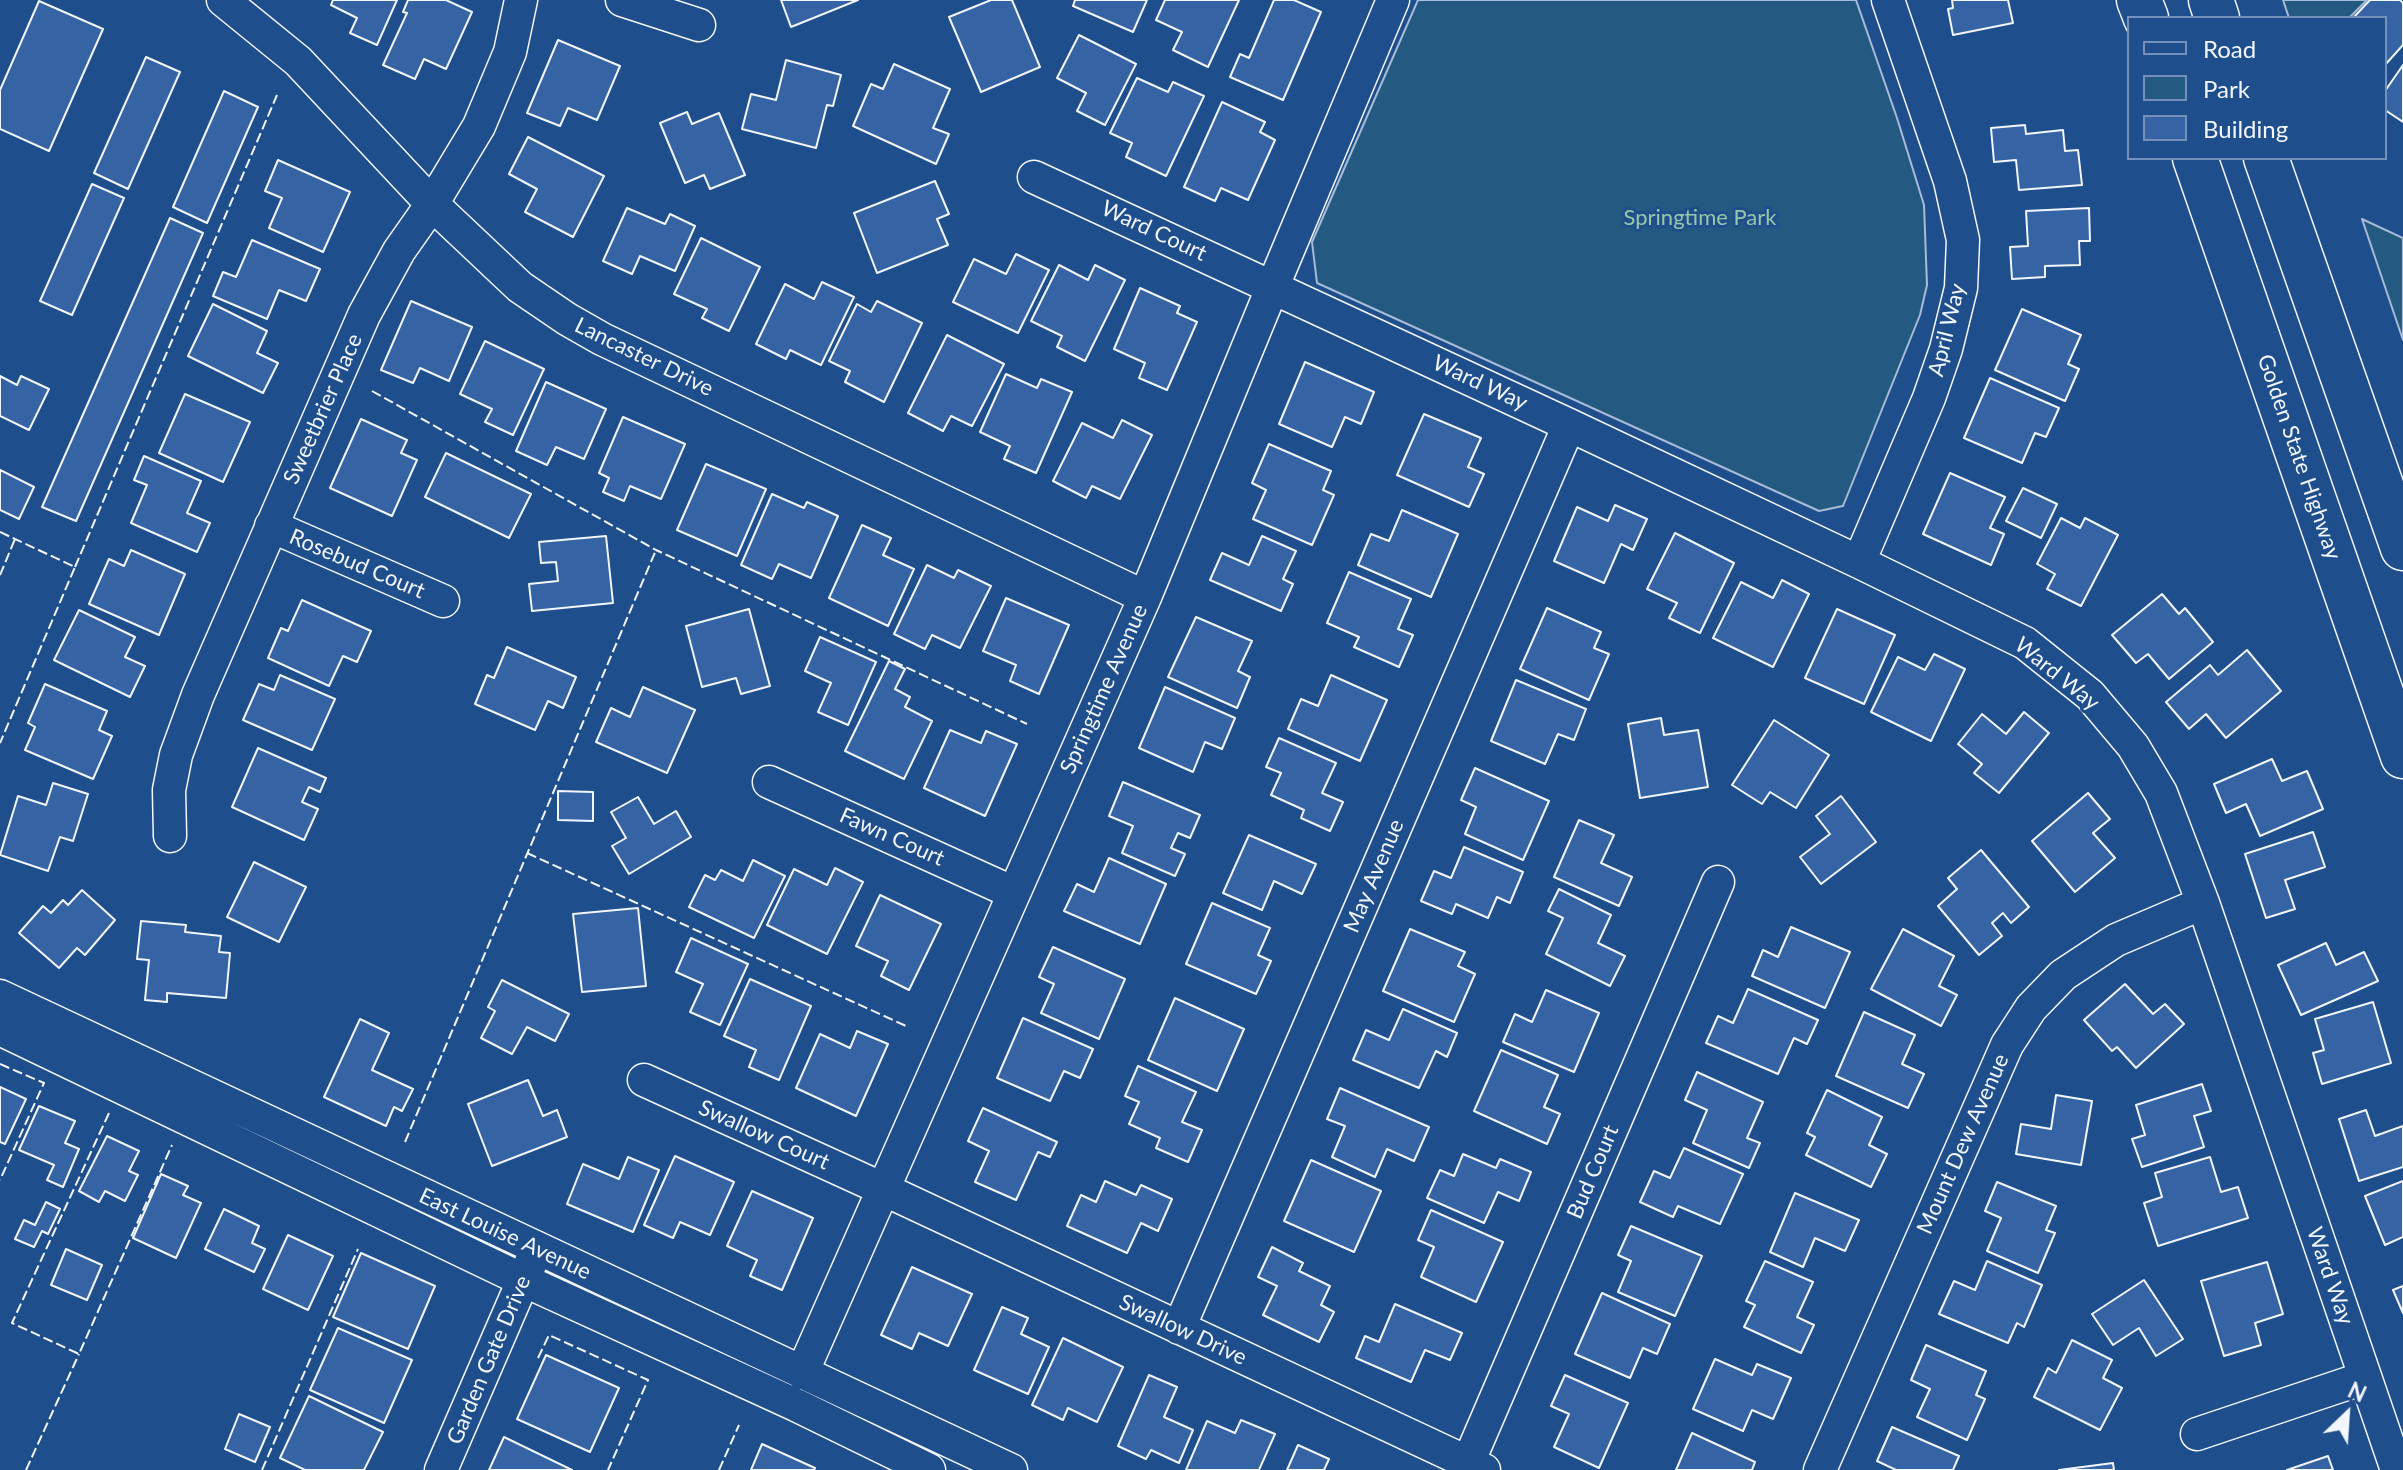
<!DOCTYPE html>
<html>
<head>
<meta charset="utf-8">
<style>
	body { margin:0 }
	#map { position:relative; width:2403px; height:1470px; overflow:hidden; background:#1f4e8c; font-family:Lato,sans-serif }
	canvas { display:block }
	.legend { position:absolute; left:2127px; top:16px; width:260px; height:144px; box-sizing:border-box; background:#1f4e8c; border:2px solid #7391ba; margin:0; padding:10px 14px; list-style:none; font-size:24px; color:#f2f6ff }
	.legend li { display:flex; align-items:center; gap:16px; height:40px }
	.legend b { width:40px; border:2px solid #7391ba }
	.north { position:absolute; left:2307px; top:1374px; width:80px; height:80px; -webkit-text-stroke:6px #1f4e8c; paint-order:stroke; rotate:25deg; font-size:22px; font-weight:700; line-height:32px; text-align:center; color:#f2f6ff }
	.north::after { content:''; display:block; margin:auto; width:28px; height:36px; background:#f2f6ff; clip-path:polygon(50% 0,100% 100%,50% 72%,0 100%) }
</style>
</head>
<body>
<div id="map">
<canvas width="2403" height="1470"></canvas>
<ul class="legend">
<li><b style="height:10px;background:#1f4e8c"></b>Road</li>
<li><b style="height:22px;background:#245a82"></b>Park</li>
<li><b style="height:22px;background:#3563a3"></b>Building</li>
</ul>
<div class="north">N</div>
</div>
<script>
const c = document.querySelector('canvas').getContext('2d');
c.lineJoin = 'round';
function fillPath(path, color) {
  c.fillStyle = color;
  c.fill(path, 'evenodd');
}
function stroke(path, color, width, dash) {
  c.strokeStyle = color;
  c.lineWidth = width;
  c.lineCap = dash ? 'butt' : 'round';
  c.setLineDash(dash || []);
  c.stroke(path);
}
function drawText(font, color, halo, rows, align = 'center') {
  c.font = font + ' Lato,sans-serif';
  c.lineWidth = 6;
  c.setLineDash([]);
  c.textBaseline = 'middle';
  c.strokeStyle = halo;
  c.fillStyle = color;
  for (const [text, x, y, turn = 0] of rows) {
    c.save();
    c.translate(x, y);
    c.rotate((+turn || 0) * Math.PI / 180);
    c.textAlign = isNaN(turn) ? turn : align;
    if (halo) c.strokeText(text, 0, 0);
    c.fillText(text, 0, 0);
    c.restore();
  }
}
const green = new Path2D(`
	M1418 0H1856L1897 118 1924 205 1927 285 1920 315 1843 506 1819 511 1317 283 1312 242Z
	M2283 0H2367L2349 18H2289Z
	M2362 219 2403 238V340Z`);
const building = new Path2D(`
	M333 0H397L377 45 350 33 357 18 331 5Z
	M408 0H446L472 12 446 69 424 59 415 79 383 65 407 13 403 12Z
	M781 0H858L791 27Z
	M991 0H1012L1040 67 981 92 949 17Z
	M1075 0H1147L1133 32 1073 6Z
	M1165 0H1239L1208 67 1173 50 1182 32 1156 20Z
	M1274 0H1294L1321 12 1283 100 1230 77 1240 54 1249 58Z
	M1952 0H2008L2013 23 1953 35 1948 9 1953 8Z
	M2370 0H2400L2403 3V45L2385 65V18H2353Z
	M39 1 103 29 49 151 0 129V90Z
	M1079 35 1136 64 1105 125 1077 111 1086 93 1057 78Z
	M558 40 620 66 597 120 568 108 560 126 527 113Z
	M146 57 180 72 128 189 94 173Z
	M786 60 841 75 833 106 827 105 816 148 742 129 751 94 776 100Z
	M894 64 950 89 933 128 949 134 936 164 853 126 871 84 883 89Z
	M2403 65V122L2385 110V91Z
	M1137 78 1168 92 1173 82 1204 96 1166 176 1126 157 1132 143 1110 133Z
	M224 91 258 107 207 223 173 207Z
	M1222 102 1265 122 1260 132 1275 140 1248 200 1221 188 1215 201 1184 187Z
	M687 112 692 124 719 113 745 175 710 189 704 175 685 183 660 123Z
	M2025 125 2026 134 2063 130 2065 151 2078 150 2082 185 2019 190 2016 160 1994 162 1991 128Z
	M528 137 604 176 573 237 525 212 537 189 509 174Z
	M278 160 350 192 323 252 269 228 282 198 265 191Z
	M935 181 949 214 937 219 948 245 877 273 854 213Z
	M92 184 124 198 72 315 40 301Z
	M627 208 665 224 670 214 695 226 675 271 640 256 632 274 603 261Z
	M2089 208 2090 241H2079L2080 265 2045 266V277L2012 279 2010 247 2028 246 2026 211Z
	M170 218 203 233 76 521 42 507Z
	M701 238 760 267 729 331 702 318 707 309 674 294Z
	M252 240 320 269 306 301 279 290 267 319 213 296 223 272 236 277Z
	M1016 254 1049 270 1018 333 953 302 974 259 1006 274Z
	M1059 265 1088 280 1095 265 1125 280 1085 361 1057 347 1062 336 1031 321Z
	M822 282 854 297 821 365 790 350 786 359 756 344 785 284 814 299Z
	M1140 288 1180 306 1177 313 1197 322 1167 390 1139 378 1145 363 1114 349Z
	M411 301 472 327 449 381 420 368 413 383 381 370Z
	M877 301 922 323 884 402 845 382 850 371 829 361 857 304 871 312Z
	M213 304 267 331 257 353 278 363 263 393 188 356Z
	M2022 309 2081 335 2068 364 2079 369 2065 401 1995 370Z
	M947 335 1004 364 972 426 951 416 943 431 908 413Z
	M485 341 544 369 513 435 485 422 492 409 460 394Z
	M1305 362 1374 392 1361 424 1345 417 1332 447 1279 424Z
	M1006 374 1037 388 1041 379 1072 392 1036 473 1004 459 1010 446 980 432Z
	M0 376 17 385 21 376 49 389 29 430 0 416Z
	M1990 378 2059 408 2046 437 2035 433 2022 463 1964 438Z
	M546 382 606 409 584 459 556 447 547 465 516 451Z
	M185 394 250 422 223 482 159 453Z
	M1424 414 1481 438 1468 467 1484 474 1469 507 1397 475Z
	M623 417 685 444 661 499 630 486 624 501 603 492 609 478 599 473Z
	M361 419 407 440 401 453 417 460 392 516 330 488Z
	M1122 420 1152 435 1120 499 1092 486 1086 498 1053 481 1082 423 1113 438Z
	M1269 444 1331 471 1323 490 1334 495 1312 545 1253 519 1266 490 1252 483Z
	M446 453 531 494 509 538 425 497Z
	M144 456 201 481 187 513 210 523 197 552 131 523 147 485 134 480Z
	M706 464 766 489 737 556 677 530Z
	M0 470 34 487 19 519 0 510Z
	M1950 473 2005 497 1990 528 2004 534 1991 565 1923 534Z
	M2023 488 2057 504 2041 538 2006 521Z
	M772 494 804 508 807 502 838 516 811 578 779 564 772 579 741 565Z
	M1615 505 1647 519 1633 550 1621 544 1604 583 1554 561 1577 507 1608 521Z
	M1402 510 1458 534 1431 597 1358 565 1371 534 1389 541Z
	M2061 518 2080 528 2085 518 2118 535 2081 606 2047 589 2055 574 2037 564Z
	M862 525 891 538 883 555 914 569 888 626 829 598Z
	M1675 533 1734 563 1700 633 1669 618 1677 603 1647 589Z
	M606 536 613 603 532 611 529 584 558 581 556 562 541 563 539 542Z
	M1262 536 1296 551 1283 579 1293 584 1281 611 1210 580 1222 553 1249 565Z
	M131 550 185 574 159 635 89 604 109 559 124 566Z
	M927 565 954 578 958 570 991 586 960 648 932 635 925 649 894 634Z
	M1349 572 1411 599 1398 629 1413 635 1399 667 1354 647 1359 637 1327 623Z
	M1782 580 1809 594 1773 667 1713 638 1741 582 1773 598Z
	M2162 594 2179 614 2185 608 2213 642 2169 679 2148 654 2136 663 2112 635Z
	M1006 598 1069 625 1039 694 1010 681 1016 665 983 651Z
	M302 600 371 631 357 662 343 656 329 686 268 658 281 628 288 631Z
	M1547 608 1601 632 1594 648 1609 654 1589 700 1520 669Z
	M749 609 770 686 741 694 736 678 702 687 686 626Z
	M1837 609 1895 635 1864 704 1805 678Z
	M79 610 135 637 125 657 145 666 130 697 54 660Z
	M1196 617 1252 641 1238 671 1250 677 1237 708 1168 677Z
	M820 637 876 662 848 725 818 712 831 683 805 671Z
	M507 647 576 677 563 708 548 701 535 730 475 704 487 675 494 678Z
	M2247 650 2281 691 2226 738 2206 714 2189 729 2166 702 2210 665 2218 675Z
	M1934 654 1965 669 1931 741 1871 712 1898 657 1925 670Z
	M889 661 905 669 895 689 910 697 905 707 932 721 904 779 845 751Z
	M280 675 335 699 312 750 243 720 259 684 274 690Z
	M1331 675 1387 700 1360 761 1288 729 1301 699 1318 706Z
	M1516 680 1586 709 1574 740 1558 734 1545 764 1491 741Z
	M45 684 107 711 99 730 112 736 93 779 25 750 35 727 28 723Z
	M643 687 695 710 667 773 596 742 611 708 630 717Z
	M1165 687 1235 718 1222 749 1205 742 1193 772 1139 748Z
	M2024 712 2049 733 1999 793 1974 773 1982 764 1958 744 1982 714 2006 734Z
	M1661 718 1664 735 1698 730 1708 787 1640 798 1628 724Z
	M1774 720 1829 755 1796 808 1770 792 1762 804 1732 785Z
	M950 730 981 743 986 731 1017 744 985 816 924 788Z
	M1279 738 1336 763 1322 793 1343 802 1330 831 1301 818 1304 810 1271 795 1281 773 1266 767Z
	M258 748 326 778 320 792 309 787 302 802 318 809 304 840 232 807Z
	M2272 759 2282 781 2307 771 2323 809 2260 836 2246 804 2226 813 2214 784Z
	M1475 768 1549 801 1523 860 1465 834 1476 807 1461 800Z
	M1123 782 1200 815 1190 838 1178 833 1171 848 1185 854 1175 876 1122 853 1133 826 1109 816Z
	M53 783 88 794 73 841 60 837 48 871 0 855 18 796 46 805Z
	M558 791 593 792V821L558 820Z
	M2088 793 2110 819 2093 833 2115 858 2075 892 2032 841Z
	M1841 796 1876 842 1821 884 1800 857 1830 834 1816 816Z
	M638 797 654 824 676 811 691 837 629 874 612 846 626 838 611 812Z
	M1579 820 1614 835 1601 863 1632 877 1619 906 1554 877Z
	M2313 832 2325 867 2285 880 2295 909 2266 918 2245 854Z
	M1249 835 1316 864 1302 894 1274 881 1262 910 1223 893Z
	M1464 847 1523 872 1510 903 1497 897 1488 918 1456 904 1452 914 1421 901 1434 871 1451 878Z
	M1981 850 2029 907 2011 923 2003 913 1992 923 2002 936 1979 955 1938 906 1957 889 1948 878Z
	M1109 858 1166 884 1140 944 1064 911 1077 884 1094 892Z
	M753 860 785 876 754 938 689 907 705 875 715 880 721 870 743 881Z
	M254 862 306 887 279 942 227 917Z
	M835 868 863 882 827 954 767 925 794 869 827 885Z
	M1559 889 1611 915 1598 943 1625 956 1610 986 1546 954 1563 918 1548 911Z
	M82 890 115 920 85 955 77 948 59 968 19 933 43 906 51 913 63 900 68 905Z
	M880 895 941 924 909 990 881 976 888 961 856 946Z
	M1212 903 1270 928 1258 955 1271 961 1256 994 1186 964Z
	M638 908 646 986 582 992 573 914Z
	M141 921 186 925 185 932 221 936 219 952 230 953 226 998 167 993V1002L145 1000 149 960 137 959Z
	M1791 927 1850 952 1825 1008 1752 976 1763 950 1778 957Z
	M1410 929 1465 952 1458 966 1475 974 1454 1022 1383 991Z
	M1903 929 1954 956 1939 986 1957 995 1941 1026 1871 989Z
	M691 938 748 964 720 1025 690 1012 703 984 676 972Z
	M2326 943 2336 965 2364 952 2378 981 2301 1015 2278 965Z
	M1053 947 1125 979 1099 1039 1041 1013 1054 984 1039 977Z
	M750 979 811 1006 779 1080 749 1067 756 1050 724 1036Z
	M502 980 569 1014 555 1041 527 1027 512 1054 481 1038 495 1011 488 1007Z
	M2125 984 2153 1014 2165 1004 2184 1024 2136 1068 2117 1047 2112 1051 2084 1020Z
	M1748 989 1818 1020 1807 1044 1794 1038 1778 1074 1706 1043 1718 1016 1733 1023Z
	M1546 990 1599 1013 1574 1072 1503 1042 1515 1014 1532 1022Z
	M1175 998 1244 1029 1217 1091 1148 1060Z
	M2373 1002 2391 1063 2322 1084 2313 1053 2324 1050 2315 1019Z
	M1403 1009 1457 1033 1447 1057 1436 1051 1419 1088 1353 1060 1366 1030 1389 1040Z
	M1864 1012 1915 1035 1902 1064 1924 1074 1908 1108 1836 1076Z
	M1023 1018 1093 1049 1080 1078 1064 1071 1050 1101 997 1078Z
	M360 1019 389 1033 372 1070 413 1089 402 1111 394 1107 386 1126 324 1097Z
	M857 1031 888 1044 856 1116 796 1088 820 1034 850 1048Z
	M1501 1050 1558 1075 1544 1107 1560 1114 1547 1144 1474 1111Z
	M1138 1066 1196 1092 1182 1122 1202 1130 1188 1162 1156 1148 1160 1138 1129 1124 1139 1102 1125 1096Z
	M1697 1072 1763 1102 1747 1138 1760 1143 1749 1168 1693 1143 1707 1110 1685 1100Z
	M528 1080 543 1116 557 1110 567 1137 492 1166 468 1104Z
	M2202 1084 2211 1111 2194 1116 2204 1147 2142 1167 2132 1139 2145 1135 2136 1105Z
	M0 1087 26 1099 5 1144 0 1142Z
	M1340 1088 1429 1127 1414 1161 1387 1149 1375 1177 1332 1157 1345 1126 1327 1119Z
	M1827 1090 1882 1117 1869 1145 1887 1154 1871 1187 1806 1155 1815 1137 1807 1133Z
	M2056 1095 2092 1101 2081 1165 2016 1154 2021 1124 2051 1129Z
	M39 1106 75 1121 65 1143 79 1149 63 1187 47 1180 54 1165 19 1150Z
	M983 1108 1057 1142 1050 1157 1038 1152 1016 1200 975 1182 989 1151 968 1141Z
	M2366 1110 2375 1136 2403 1126V1167L2359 1181 2339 1119Z
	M107 1136 139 1151 129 1171 138 1175 125 1201 105 1191 99 1202 79 1191Z
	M1684 1148 1743 1174 1720 1224 1678 1206 1673 1217 1640 1202 1654 1171 1670 1178Z
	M1463 1154 1496 1168 1500 1159 1531 1172 1519 1201 1498 1192 1484 1223 1427 1198 1440 1170 1454 1176Z
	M675 1156 734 1182 710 1235 680 1222 673 1238 644 1225Z
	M628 1157 659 1170 633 1232 567 1204 583 1164 619 1179Z
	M2210 1157 2221 1192 2238 1187 2248 1218 2158 1246 2144 1203 2162 1197 2155 1173Z
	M1311 1160 1381 1191 1354 1252 1284 1221Z
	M161 1174 188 1186 183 1195 201 1203 176 1258 133 1238Z
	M1105 1181 1136 1195 1141 1185 1172 1199 1158 1231 1141 1223 1127 1253 1067 1226 1081 1195 1096 1202Z
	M2403 1181V1237L2385 1245 2365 1196Z
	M1997 1182 2056 1206 2046 1230 2055 1233 2038 1273 1987 1251 2001 1218 1985 1211Z
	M752 1191 813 1218 782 1290 750 1276 757 1260 727 1246Z
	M1795 1193 1859 1220 1845 1251 1815 1238 1803 1267 1770 1252Z
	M46 1202 60 1209 48 1234 42 1231 34 1247 15 1239 24 1220 35 1225Z
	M224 1209 259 1226 252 1243 265 1249 254 1272 205 1249Z
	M1431 1210 1503 1242 1476 1302 1421 1277 1434 1247 1418 1240Z
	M1631 1226 1702 1256 1675 1316 1618 1292 1631 1261 1618 1255Z
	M288 1235 333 1256 308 1310 263 1289Z
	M1272 1247 1303 1263 1299 1271 1330 1286 1321 1305 1334 1312 1319 1342 1263 1315 1277 1286 1258 1277Z
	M66 1249 102 1265 87 1300 51 1285Z
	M361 1253 435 1286 408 1349 333 1317Z
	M1765 1261 1813 1282 1797 1317 1814 1325 1801 1353 1744 1327 1755 1305 1746 1301Z
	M1987 1261 2042 1285 2024 1327 2017 1323 2008 1343 1939 1314 1954 1281 1975 1290Z
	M2267 1262 2283 1314 2255 1323 2261 1345 2224 1356 2201 1281Z
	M912 1267 972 1294 948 1346 919 1333 912 1349 881 1335Z
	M2144 1280 2183 1339 2156 1356 2139 1328 2113 1345 2092 1314Z
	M2403 1286V1313L2393 1290Z
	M1602 1293 1670 1324 1657 1354 1643 1348 1630 1378 1575 1354Z
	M1395 1304 1462 1333 1450 1360 1425 1350 1411 1382 1356 1358 1365 1336 1379 1342Z
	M1002 1307 1028 1318 1021 1334 1049 1347 1028 1394 974 1370Z
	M338 1328 412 1360 384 1423 310 1390Z
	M1063 1338 1123 1367 1097 1422 1068 1408 1063 1420 1032 1405Z
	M2072 1340 2112 1360 2103 1378 2122 1388 2100 1430 2034 1397 2048 1368 2056 1373Z
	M1926 1345 1986 1371 1976 1395 1985 1399 1967 1440 1917 1417 1930 1389 1911 1380Z
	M546 1355 619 1388 590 1452 517 1419Z
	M1715 1359 1752 1375 1757 1364 1791 1378 1773 1419 1752 1410 1743 1431 1693 1409Z
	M1149 1375 1177 1387 1164 1417 1193 1430 1179 1463 1151 1450 1146 1459 1118 1446Z
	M1565 1375 1628 1403 1599 1468 1554 1447 1569 1414 1551 1406Z
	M309 1396 383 1432 364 1470H305L280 1458Z
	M239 1414 270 1427 255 1462 225 1449Z
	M1241 1420 1275 1434 1259 1470H1186L1207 1421 1235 1433Z
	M1892 1427 1959 1456 1953 1470H1896L1877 1461Z
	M1692 1433 1755 1462 1752 1470H1676Z
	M504 1437 572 1470H489Z
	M762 1444 815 1468 814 1470H751Z
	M1298 1445 1329 1459 1324 1470H1287Z
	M2328 1456 2333 1470H2287Z
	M2113 1463 2114 1470H2059Z`);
const minor = new Path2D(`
	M223 0 298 61 432 204 520 287 567 319 602 339 1145 597
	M622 0 699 25
	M1034 177 1569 425 1859 562 2025 643 2090 695 2133 746 2161 793 2203 903 2397 1470
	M271 526 443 601
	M1859 562 1929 398 1946 349 1961 288 1963 240 1950 181 1888 0
	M769 782 1014 893
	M170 836 169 790 176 755 198 695 364 315 399 251 432 204 479 126 510 52 521 0
	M0 996 1011 1470
	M0 1029 523 1280 796 1405 929 1470
	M644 1080 883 1189 1484 1470
	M1179 1328 1569 425
	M802 1373 1145 597 1273 286 1393 0
	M2197 1434 2364 1378
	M1468 1463 1718 882
	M441 1470 532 1260
	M1820 1470 2007 1045 2031 1008 2063 975 2116 940 2203 903`);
const highway = new Path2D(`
	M2139 0 2146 18
	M2211 0 2217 18
	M2195 158 2403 756
	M2266 158 2403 548`);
const fence = new Path2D(`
	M372 391 656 550 1027 724
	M0 532 75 567 0 743
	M75 567 277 95
	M0 575 15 539
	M527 853 906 1026
	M0 1064 44 1083 0 1180
	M109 1113 12 1323 79 1354 172 1145
	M405 1142 656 550
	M538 1358 549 1335 648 1380 608 1470
	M26 1470 79 1354
	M262 1470 358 1249
	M719 1470 739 1425`);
const parkNames = [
	["Springtime Park",1700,218]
];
const streetNames = [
	["Ward Court",1154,231,25],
	["April Way",1947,330,-76],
	["Lancaster Drive",644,357,26],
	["Ward Way",1480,383,25],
	["Sweetbrier Place",323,409,-66],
	["Golden State Highway",2299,457,71],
	["Rosebud Court",357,564,23],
	["Ward Way",2057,674,39],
	["Springtime Avenue",1104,689,-66],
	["Fawn Court",892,837,24],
	["May Avenue",1374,876,-67],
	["Swallow Court",764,1135,24],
	["Mount Dew Avenue",1963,1144,-66],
	["Bud Court",1593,1172,-67],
	["East Louise Avenue",505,1234,25],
	["Ward Way",2330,1276,71],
	["Swallow Drive",1183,1330,25],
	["Garden Gate Drive",489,1360,-67]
];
fillPath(green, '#245a82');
stroke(green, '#a8bbd7', 2);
fillPath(building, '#3563a3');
stroke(building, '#f2f6ff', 2);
stroke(minor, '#f2f6ff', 35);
stroke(highway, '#f2f6ff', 47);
stroke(minor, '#1f4e8c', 32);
stroke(highway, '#1f4e8c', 44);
stroke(fence, '#f2f6ff', 2, [10, 4]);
drawText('22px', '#97c8a6', '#1f4e8c', parkNames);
drawText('22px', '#f2f6ff', '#1f4e8c', streetNames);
</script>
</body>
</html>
